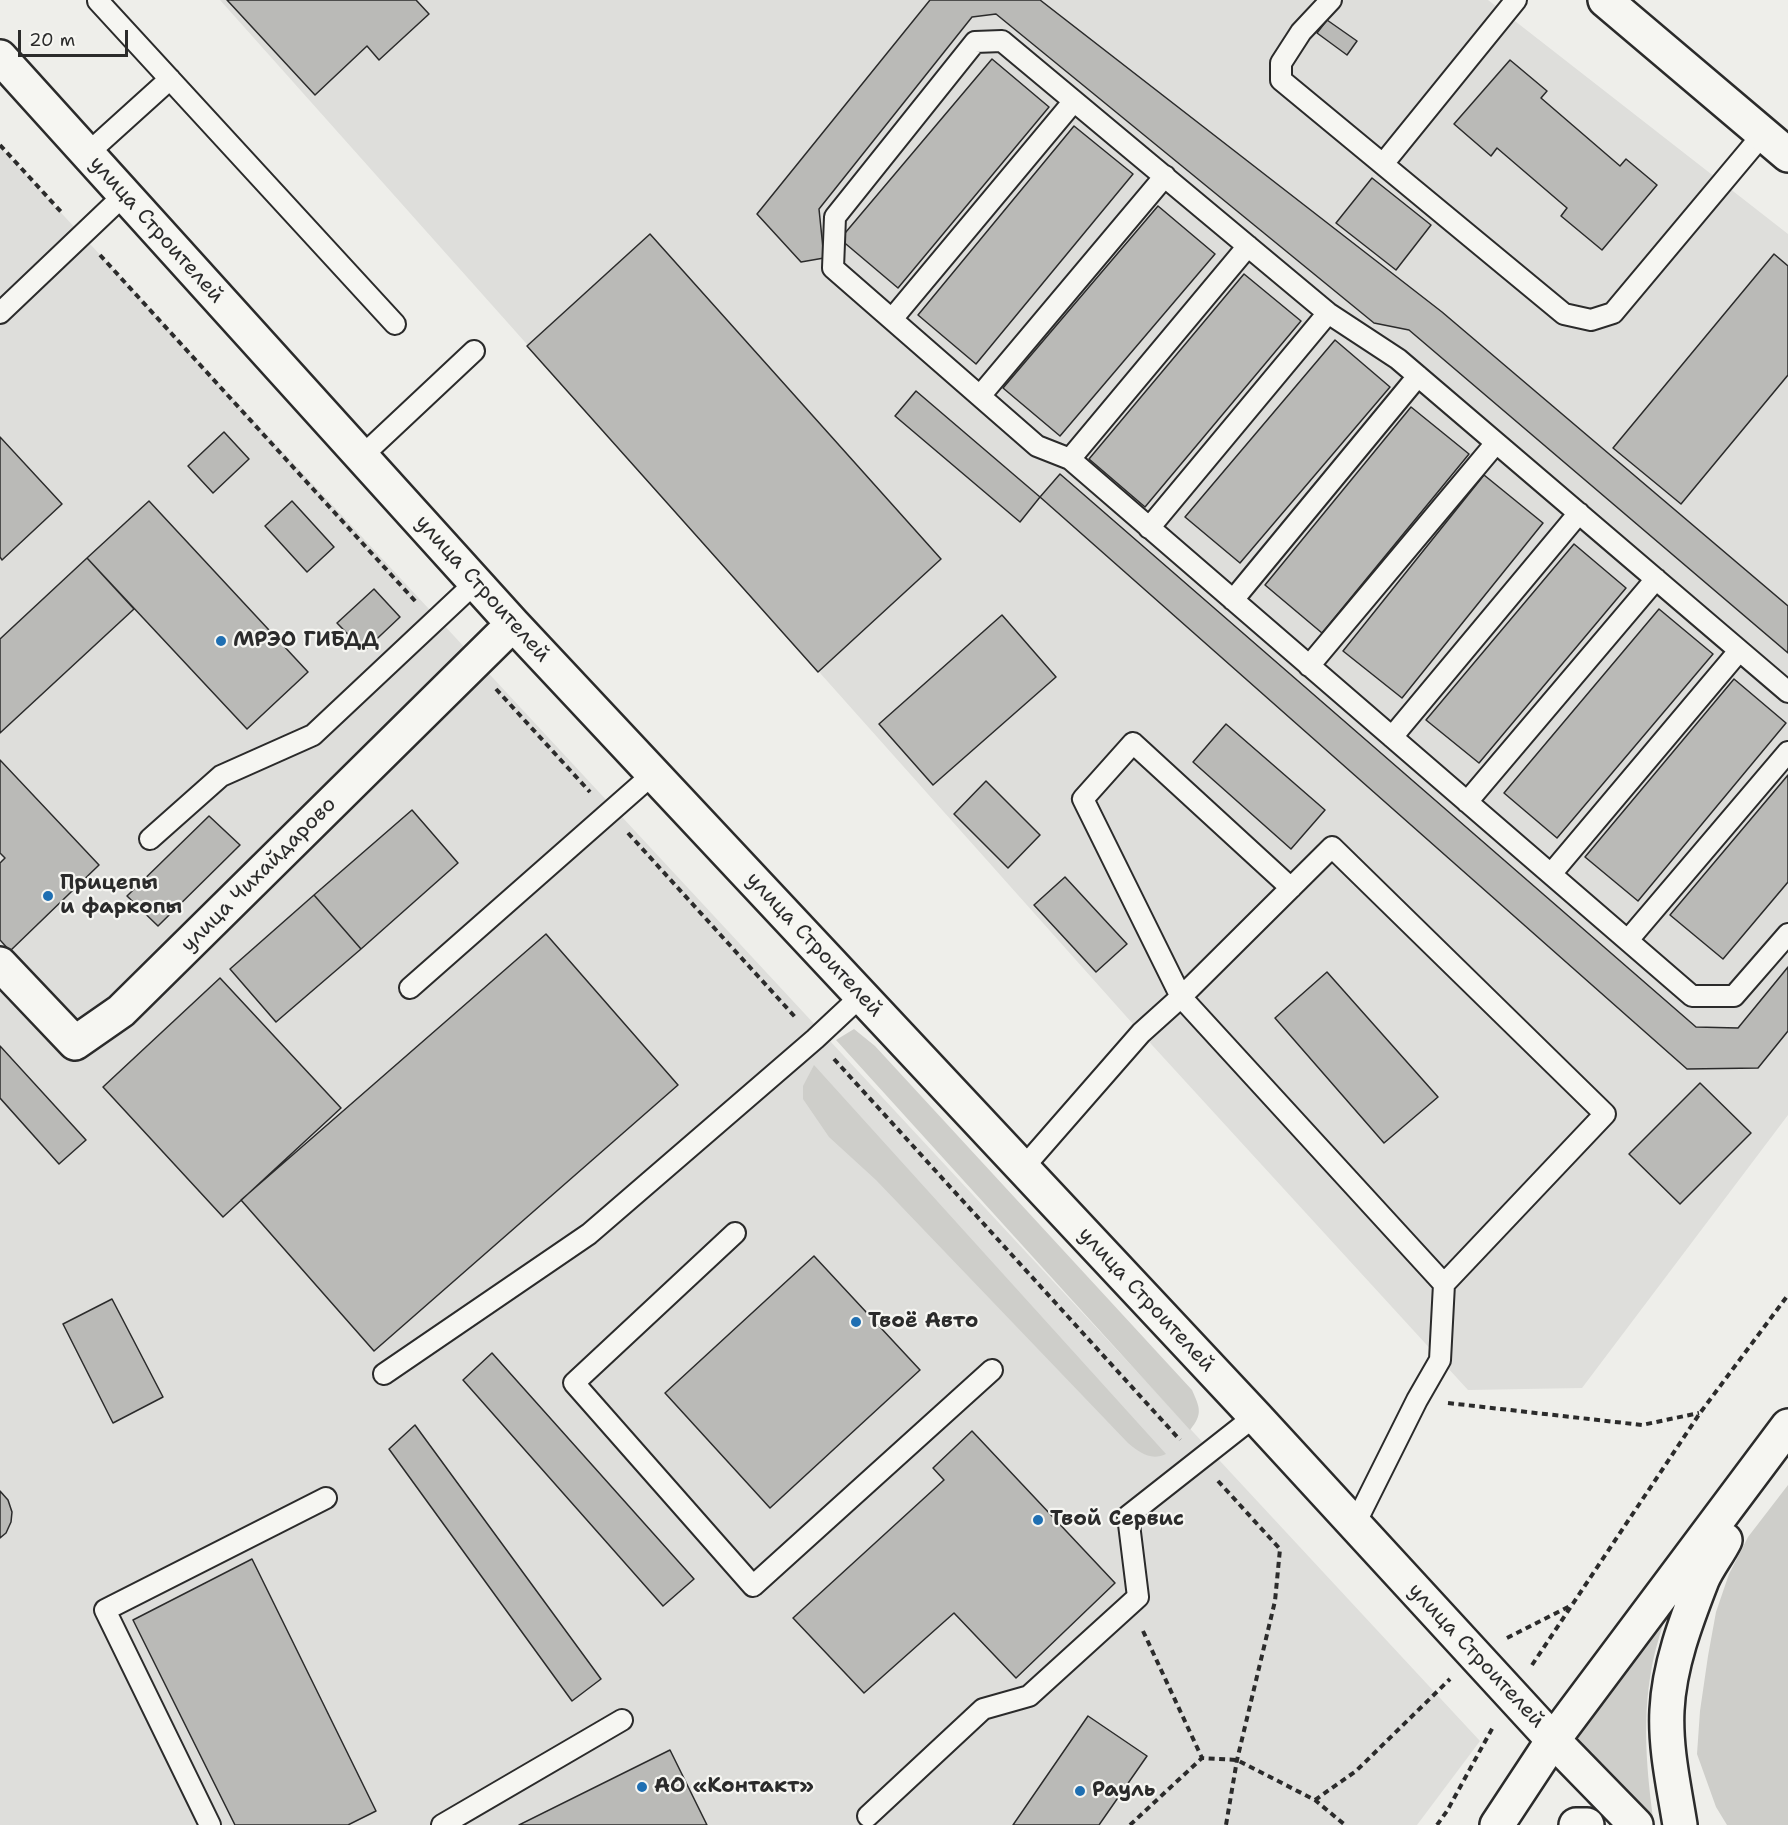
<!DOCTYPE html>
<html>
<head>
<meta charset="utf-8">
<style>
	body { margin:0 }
	#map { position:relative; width:1788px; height:1825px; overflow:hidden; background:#eeeeea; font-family:"Shantell Sans",sans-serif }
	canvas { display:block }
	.scale { position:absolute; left:18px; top:30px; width:110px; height:27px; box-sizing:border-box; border:3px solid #2b2b2b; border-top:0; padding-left:8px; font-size:18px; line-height:21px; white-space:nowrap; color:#2b2b2b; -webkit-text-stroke:4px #f6f6f2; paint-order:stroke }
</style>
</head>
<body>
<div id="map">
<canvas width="1788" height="1825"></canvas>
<div class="scale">20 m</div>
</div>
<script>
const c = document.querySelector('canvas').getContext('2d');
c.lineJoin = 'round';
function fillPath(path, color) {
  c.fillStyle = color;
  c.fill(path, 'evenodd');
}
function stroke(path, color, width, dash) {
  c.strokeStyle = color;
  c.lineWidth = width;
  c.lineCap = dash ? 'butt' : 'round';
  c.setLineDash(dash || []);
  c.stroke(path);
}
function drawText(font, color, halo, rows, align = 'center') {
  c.font = font + ' "Shantell Sans",sans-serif';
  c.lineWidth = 4.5;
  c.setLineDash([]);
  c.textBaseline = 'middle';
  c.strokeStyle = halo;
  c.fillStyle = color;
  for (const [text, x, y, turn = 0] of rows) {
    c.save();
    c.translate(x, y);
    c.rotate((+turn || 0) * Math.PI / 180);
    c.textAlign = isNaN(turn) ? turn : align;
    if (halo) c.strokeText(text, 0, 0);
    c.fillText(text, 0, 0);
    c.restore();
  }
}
const built = new Path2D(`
	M220 0H1488L1788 234V1115L1582 1388 1468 1390 1141 1033Z
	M0 147 1480 1741 1417 1825H0Z`);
const green = new Path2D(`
	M854 1029 875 1046 1192 1390C1200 1408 1203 1414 1190 1430L836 1040Z
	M814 1065 1166 1454C1151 1461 1140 1453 1128 1443L876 1180 829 1137 803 1099V1086Z
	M1788 1485V1825H1727L1716 1807 1697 1754 1700 1711 1708 1656 1716 1612 1729 1574 1748 1537Z
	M1666 1613C1661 1632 1654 1652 1651 1672 1642 1722 1647 1774 1654 1825H1648L1575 1737Z`);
const building = new Path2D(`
	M227 0H416L429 14 379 60 367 46 315 95Z
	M930 0H1040L1442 312 1788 606V653L1409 330 1374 323 996 14 972 17 819 209 824 258 801 262 757 214Z
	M1327 20 1357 41 1347 55 1317 33Z
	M992 59 1049 107 898 288 840 239Z
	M1510 60 1547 91 1541 98 1620 166 1626 159 1657 185 1602 250 1561 216 1567 208 1497 148 1491 156 1454 124Z
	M1074 126 1133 174 976 364 918 315Z
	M1372 178 1431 225 1396 270 1336 223Z
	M1158 206 1215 254 1060 436 1003 388Z
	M650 234 941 559 818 672 527 346Z
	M1774 254 1788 266V375L1681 504 1613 448Z
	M1244 274 1301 321 1145 507 1089 459Z
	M1335 340 1390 387 1240 563 1185 517Z
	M916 391 1040 497 1020 522 895 416Z
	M1411 407 1469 454 1322 633 1265 585Z
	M224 432 249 459 213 493 188 466Z
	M0 437 62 504 2 560 0 557Z
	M1060 474 1696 1027 1738 1028 1788 967V1031L1758 1068 1687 1069 1040 497Z
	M1484 475 1543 523 1402 698 1343 651Z
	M149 501 308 672 247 729 87 558Z
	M292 501 334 547 307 572 265 526Z
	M1574 544 1626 588 1479 763 1426 720Z
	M87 558 134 609 0 733V639Z
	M374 589 400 617 364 651 337 623Z
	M1659 609 1713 654 1557 838 1504 793Z
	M1002 615 1056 677 933 785 879 724Z
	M1734 679 1786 723 1638 901 1585 857Z
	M1226 724 1325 810 1291 849 1193 762Z
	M0 760 99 865 10 951 0 940V863L5 858 0 853Z
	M1788 775V882L1723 959 1670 915Z
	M986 781 1040 835 1008 868 954 814Z
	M412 810 458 863 361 949 314 895Z
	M209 816 240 845 158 926 127 896Z
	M1065 877 1127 944 1096 972 1034 905Z
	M314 895 361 949 276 1022 230 969Z
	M546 934 678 1085 374 1351 241 1200Z
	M1327 972 1438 1097 1384 1143 1275 1018Z
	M220 978 341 1108 223 1217 103 1087Z
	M0 1046 86 1140 59 1164 0 1098Z
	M1700 1083 1751 1133 1680 1204 1629 1154Z
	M814 1256 920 1370 770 1508 665 1393Z
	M112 1299 163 1397 113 1423 63 1324Z
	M492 1353 694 1579 663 1606 463 1380Z
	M415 1425 601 1679 572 1701 389 1449Z
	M972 1431 1115 1583 1016 1678 954 1613 864 1693 793 1618 944 1480 933 1468Z
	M0 1491 8 1500 12 1512 11 1522 6 1533 0 1538Z
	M252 1559 376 1811 348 1825H235L133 1620Z
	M1088 1716 1147 1756 1099 1825H1013Z
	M670 1750 707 1825H519Z`);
const path = new Path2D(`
	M0 145 63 214
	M100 255 416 602
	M496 689 590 792
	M628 833 796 1018
	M834 1059 1180 1440
	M1448 1403 1642 1425 1699 1413
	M1218 1481 1280 1549 1275 1601 1237 1760 1226 1825
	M1143 1631 1202 1758
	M1507 1638 1570 1606
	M1532 1665 1700 1413 1788 1295
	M1315 1800 1356 1771 1450 1679
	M1130 1825 1202 1758 1237 1760 1315 1800 1345 1825
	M1437 1825 1447 1811 1493 1727`);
const service = new Path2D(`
	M99 0 98 1 395 324
	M1331 0 1301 32 1281 63V80L1564 314 1591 320 1613 313 1763 134
	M87 154 170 79
	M1383 164 1516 0
	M0 313 124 195
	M892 319 1074 101
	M980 396 1165 176
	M361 457 474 351
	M1070 459 1248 246
	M1149 528 1328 313
	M1233 600 1418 376
	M1309 666 1496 443
	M1788 692 1398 359 1328 313 1002 41 975 42 835 217 833 268 1037 446 1070 459 1692 996H1734L1788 934
	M1392 737 1579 513
	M1467 802 1656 579
	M150 839 221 776 313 735 476 582
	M1551 874 1739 651
	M1628 940 1788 752
	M410 988 653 774
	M1023 1168 1141 1033 1181 997 1332 847 1605 1114 1444 1284 1181 997 1083 799 1133 743 1291 888
	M735 1233 574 1383 753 1586 992 1370
	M384 1374 589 1234 815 1039 861 996
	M1355 1524 1417 1400 1440 1360 1444 1284
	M868 1816 983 1709 1029 1696 1138 1597 1128 1516 1255 1416
	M210 1825 105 1610 326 1498
	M442 1825 622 1720`);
const minor = new Path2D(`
	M1605 0 1788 155
	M0 57 513 624 1255 1416 1553 1740 1636 1825
	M0 964 75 1043 121 1011 513 624`);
const primary = new Path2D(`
	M1497 1825 1553 1740 1788 1426
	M1576 1825H1587
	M1680 1825C1674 1787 1665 1748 1667 1710 1669 1666 1686 1621 1702 1580 1708 1566 1718 1554 1725 1540`);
const markers = [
	[221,641,6,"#1f6fb2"],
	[48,896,6,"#1f6fb2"],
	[856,1322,6,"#1f6fb2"],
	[1038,1520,6,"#1f6fb2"],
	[642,1787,6,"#1f6fb2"],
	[1080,1791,6,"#1f6fb2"]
];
const streetNames = [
	["улица Строителей",156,230,48],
	["улица Строителей",482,589,48],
	["улица Чихайдарово",259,875,-45],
	["улица Строителей",814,945,47],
	["улица Строителей",1146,1300,47],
	["улица Строителей",1476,1656,47]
];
const poiNames = [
	["МРЭО ГИБДД",233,641],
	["Прицепы",60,884],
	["и фаркопы",60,908],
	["Твоё Авто",868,1322],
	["Твой Сервис",1050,1520],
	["АО «Контакт»",654,1787],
	["Рауль",1092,1791]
];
fillPath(built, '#dededb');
fillPath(green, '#cececa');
fillPath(building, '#babab7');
stroke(building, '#2b2b2b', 1.5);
stroke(service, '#2b2b2b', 24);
stroke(minor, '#2b2b2b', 38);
stroke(primary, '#2b2b2b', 38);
stroke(path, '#2b2b2b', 4, [6, 4.5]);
stroke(service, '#f6f6f2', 20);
stroke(minor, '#f6f6f2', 33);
stroke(primary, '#f6f6f2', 33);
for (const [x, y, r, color] of markers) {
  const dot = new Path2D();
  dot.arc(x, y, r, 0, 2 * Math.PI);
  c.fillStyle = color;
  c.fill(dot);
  stroke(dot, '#f6f6f2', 2);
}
drawText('21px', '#2b2b2b', '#f6f6f2', streetNames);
drawText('bold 21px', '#2b2b2b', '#f6f6f2', poiNames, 'left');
</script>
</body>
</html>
